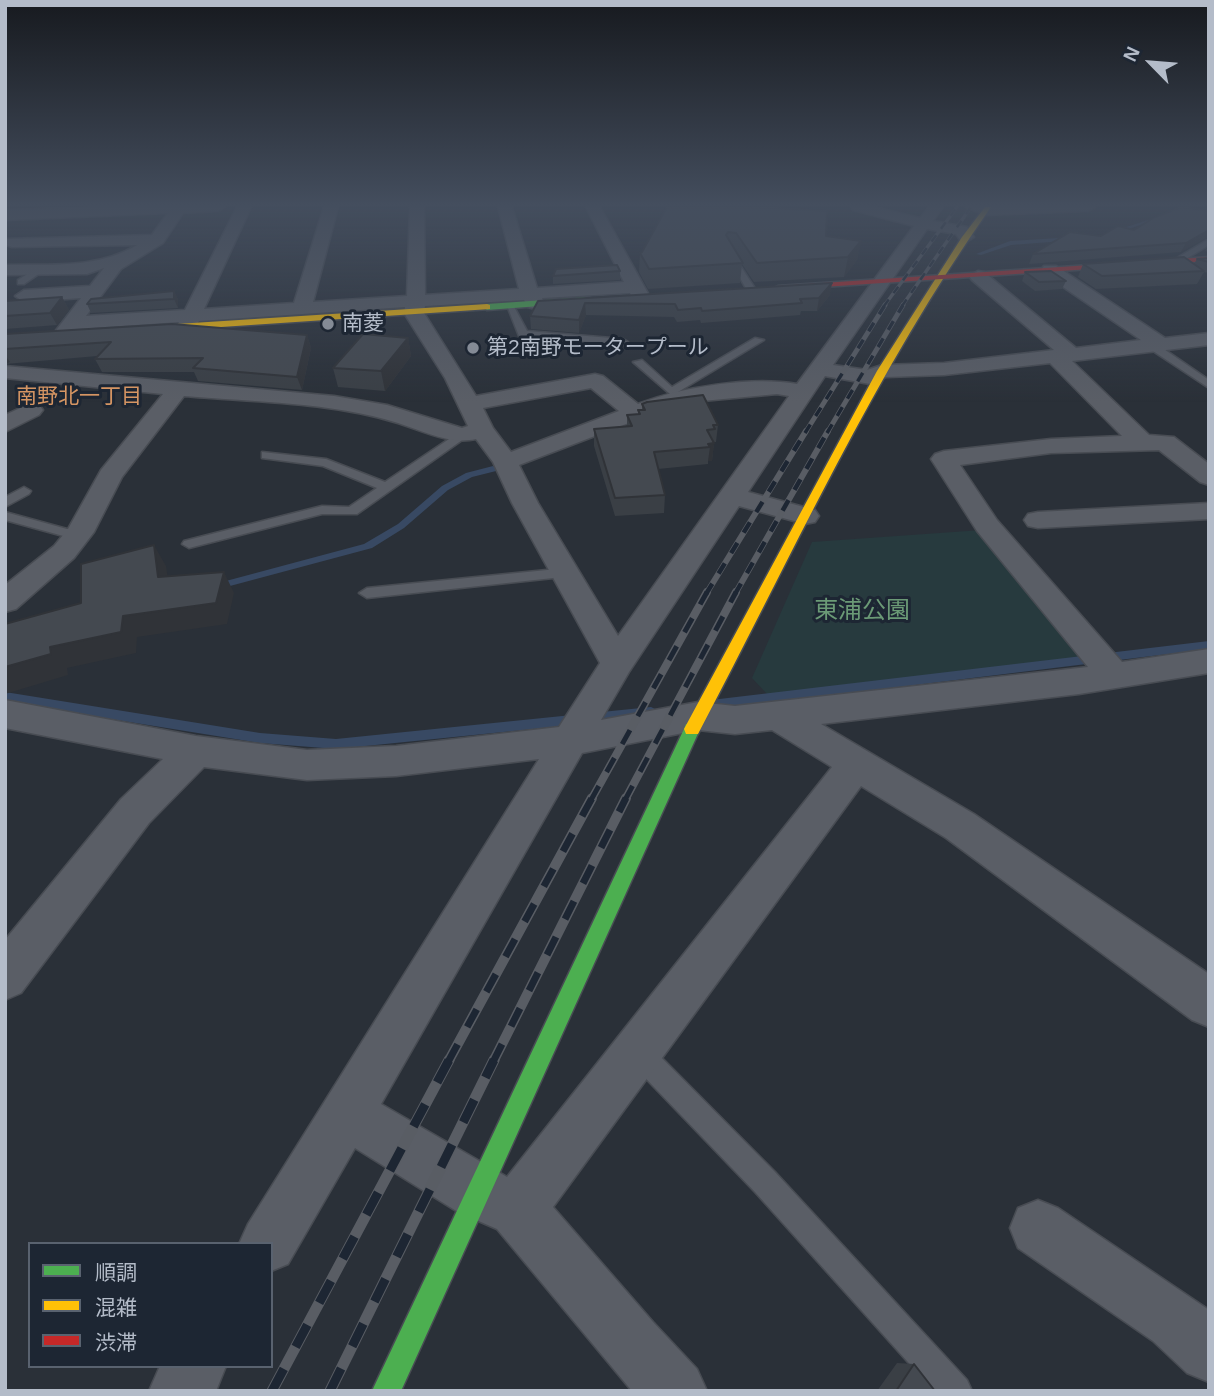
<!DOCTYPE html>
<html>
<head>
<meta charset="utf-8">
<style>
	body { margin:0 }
	#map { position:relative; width:1214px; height:1396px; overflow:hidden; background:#2a3038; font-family:Arial,"Noto Sans JP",sans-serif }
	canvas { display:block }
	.frame { position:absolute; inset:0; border:7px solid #b4bcc9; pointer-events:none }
	.legend { position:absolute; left:28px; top:1242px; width:245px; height:126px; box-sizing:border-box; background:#1d2633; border:2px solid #59626f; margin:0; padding:9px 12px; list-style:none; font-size:21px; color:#b4bcc9 }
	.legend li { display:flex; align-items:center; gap:14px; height:35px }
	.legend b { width:35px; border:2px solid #59626f }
	.north { position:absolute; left:1116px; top:28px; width:70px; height:70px; -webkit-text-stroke:5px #1d2633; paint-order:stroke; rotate:295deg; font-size:19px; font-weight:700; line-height:28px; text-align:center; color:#b4bcc9 }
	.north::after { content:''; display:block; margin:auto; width:24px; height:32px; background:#b4bcc9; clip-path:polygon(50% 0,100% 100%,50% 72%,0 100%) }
</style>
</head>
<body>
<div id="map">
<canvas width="1214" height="1396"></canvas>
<div class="frame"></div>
<ul class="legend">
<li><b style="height:9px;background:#4caf50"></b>順調</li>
<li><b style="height:9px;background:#ffc107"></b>混雑</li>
<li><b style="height:9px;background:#c62828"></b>渋滞</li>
</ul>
<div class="north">N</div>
</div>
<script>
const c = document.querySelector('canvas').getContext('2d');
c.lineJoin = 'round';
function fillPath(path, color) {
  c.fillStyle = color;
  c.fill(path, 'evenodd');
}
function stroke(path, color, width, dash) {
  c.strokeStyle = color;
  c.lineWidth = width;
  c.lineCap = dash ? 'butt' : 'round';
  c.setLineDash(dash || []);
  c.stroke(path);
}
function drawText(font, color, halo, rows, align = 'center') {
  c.font = font + ' Arial,"Noto Sans JP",sans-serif';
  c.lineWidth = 6;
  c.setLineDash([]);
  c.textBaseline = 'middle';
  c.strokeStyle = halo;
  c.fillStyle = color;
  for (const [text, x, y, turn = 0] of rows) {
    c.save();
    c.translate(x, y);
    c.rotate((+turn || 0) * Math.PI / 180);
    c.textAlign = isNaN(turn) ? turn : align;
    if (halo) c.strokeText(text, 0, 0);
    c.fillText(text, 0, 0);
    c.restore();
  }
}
const green = new Path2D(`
	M982 530 1082 658 768 695 752 678 812 542Z`);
const stream = new Path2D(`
	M1161 216 1166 217 1112 234 1107 233Z
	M1075 237 1077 240 1011 245 981 255 976 254 1010 241Z
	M493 466 497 469 496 471 472 477 448 490 404 528 372 548 215 590 210 587 211 585 364 544 398 524 442 486 466 473Z
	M1209 641V649L711 710 707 708 705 705 707 702 711 700Z
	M5 692 260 733 336 739 651 707 655 709 657 712 655 715 651 717 336 749 260 743 5 702Z`);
const lane = new Path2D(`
	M1209 239V245L1179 263 1172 261Z
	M726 253H732L756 290 754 292H748Z
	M40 266 43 271 24 284H18V280Z
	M506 303H512L527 331 623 339 628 342 623 345 519 336Z
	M755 338 764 340 678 392 683 397 677 400 633 362 642 360 672 387Z
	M1147 343H1155L1209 380V388L1147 347Z
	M461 431 465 432V438L357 514H322L189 548 182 544 184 541 322 506 349 507 377 488 323 466 262 458V452L326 459 385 482Z
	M24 487 31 491 29 494 5 507V497Z
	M5 512 67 529 80 528 87 532 85 535 67 537 5 520Z
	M567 568 574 573 572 576 367 598 359 593 367 588Z
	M638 1040 647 1043 775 1172 967 1380 972 1391H934L755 1192 629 1061 626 1052 629 1043Z`);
const street = new Path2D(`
	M109 207H225L218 211 183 213 163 243 121 269 86 316 185 310 237 207H251L204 309 294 303 324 207H338L313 302 407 296 410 207H424L425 295 519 289 498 207H512L537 288 624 282 586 207H600L650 297 648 301H634L630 293 542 298 544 303 535 309 528 307 524 300 425 306 424 313 476 396 595 374 603 376 638 404C681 387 751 376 797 384L914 226 853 210 851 207H874L920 218 929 207H943L933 221 967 227 974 237 966 242 960 240 956 234 927 229 833 365 867 370 882 365 944 363 1054 350 972 280 969 276 978 271 984 272 1076 348 1141 340 1044 274 1041 270 1044 266H1056L1165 338 1209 333V345L1072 361 1149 435 1174 437 1209 464V485L1200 482 1159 450 1051 453 960 465 997 520 1122 662 1209 649V673L1079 694 821 724 974 814 1209 974V1027L1192 1020 946 838 861 786 553 1207 653 1322 697 1369 707 1391H632L497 1229 458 1212 355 1148 288 1264 271 1271V1244H239L248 1224 539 759 396 776 307 780 204 767 149 823 21 993 5 1000V940L121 799 163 759 5 728V700L196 736 307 750 396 746 559 727 600 663 512 503 493 462 476 439C450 445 423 431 398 423 331 402 255 402 184 396L122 477 94 532 74 558 16 609 5 612V585L54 546 68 529 101 470 163 394 5 378V366L334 396 387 405 462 428 468 426 445 378 404 313 405 307 199 321 193 331H179L176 327 179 322 77 329 71 337H57L54 333 81 298 24 302 15 296 24 290 90 286 104 268 87 274 5 275V265C51 264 97 269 137 245L12 247 6 245V239L152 235 168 213 5 220V210ZM1050 363 1122 436 1051 439 944 451 935 454 931 459 977 531 1088 667 735 706 698 702 601 720 629 672 739 506 805 524 815 522 819 516 815 510 748 492 825 376 870 384 886 377 944 375ZM591 388 619 411 511 452 493 428 483 408ZM777 394 789 396 618 636 538 503 519 465 681 403ZM698 730 735 734 772 730 832 767 507 1177 381 1104 582 753Z
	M966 207H1095L1088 211 985 215Z
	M31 403 39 405 43 410 39 415 5 432V415Z
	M1209 503V519L1038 528 1028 526 1024 520 1028 514 1038 512Z
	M1038 1200 1058 1208 1209 1310V1382L1187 1373 1153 1341 1018 1248 1010 1228 1018 1208Z
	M160 1366H226L216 1391H149Z`);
const fast = new Path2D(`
	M589 297 593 300 592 302 487 310 483 307 487 304Z
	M692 723 698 724 700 729 401 1391H372L684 729 686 724Z`);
const slow = new Path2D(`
	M985 207H991C875 371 792 556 698 734H686L684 729 877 371 962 237Z
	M487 304 490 305V309L146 332 142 329 146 326Z`);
const jam = new Path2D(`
	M1209 257V261L778 290 774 288 778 286Z`);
const railFar5 = new Path2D(`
	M884 306 957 207
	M902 306 971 207`);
const railFar4 = new Path2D(`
	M805 433 885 305
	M827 433 903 305`);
const railFar3 = new Path2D(`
	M706 594 806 431
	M735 594 828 431`);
const railFar2 = new Path2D(`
	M591 800 707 592
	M625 800 736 592`);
const railFar1 = new Path2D(`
	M448 1062 592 798
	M493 1062 626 798`);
const rail = new Path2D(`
	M272 1391 449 1060
	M330 1391 494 1060`);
const wall = new Path2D(`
	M667 207 826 236 861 241 857 260 844 277 754 282 742 264 740 283 648 289 639 272 640 253 642 252Z
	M1209 211 1181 252 1029 264 1033 254 1101 236 1134 230Z
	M1209 243V252L1205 251Z
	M1209 258V273L1204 272 1197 284 1096 289 1078 277 1083 264H1194L1197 259Z
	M620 271V280L553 284V276Z
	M1025 272 1066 281 1062 289 1035 291 1022 281Z
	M174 291 178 300V308L91 313 87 304Z
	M830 295 817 311H801L800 315 701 323 700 320 677 322 674 317 586 315 579 333 531 329 530 316 538 301Z
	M62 297 69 310 57 325 5 329V301Z
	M5 334 307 335 311 348 302 390 198 381 194 372H102L95 359 97 356 5 364Z
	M408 338 411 356 385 391 338 387 333 368Z
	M642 404 718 425 716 442H714L712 461H708V464L658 469 665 495 664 513 615 516 594 446V429L627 426V415L638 414V410H642Z
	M897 1363 914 1364 935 1391H877Z`);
const shadedWall = new Path2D(`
	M1209 230V237L1181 252 1186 243Z
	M861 241 857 260 844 277 848 257Z
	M832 283 830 295 817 311 819 298Z
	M174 291 178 300V308L174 299Z
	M62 297 69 310 57 325 50 313Z
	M585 303 586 315 579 333V320Z
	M307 335 311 348 302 390 297 377Z
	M408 338 411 356 385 391 381 371Z
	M5 355 10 362 5 364Z
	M714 443 712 461H708L710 447 708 444Z
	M154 545 166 566 171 598 158 577Z
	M224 572 234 593 227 624 137 637 136 653 67 668 68 675 5 694V667Z`);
const building = new Path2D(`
	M667 207H756L827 211 826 236 861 241 848 257 757 263 736 233 728 232 726 235 743 263 649 269 640 253 642 252Z
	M1182 207 1209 211V230L1186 243 1033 254 1070 232 1101 236 1118 226 1134 230 1155 217Z
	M1184 257 1204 271 1102 276 1083 264Z
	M1209 258V262L1197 259Z
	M617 265 620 271 553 276 556 269Z
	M1051 271 1066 281 1039 282 1025 272Z
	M832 283 819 298 800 299 802 303 702 311 701 308 678 310 675 304 585 303 579 320 530 316 538 301Z
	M174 291V299L87 304 91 299Z
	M62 297 50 313 5 316V301Z
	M172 324 307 335 297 377 193 368 203 358 95 359 111 342 5 349V334Z
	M363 334 408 338 381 371 333 368Z
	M703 395 718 425H713L715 429 707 430 714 443 708 444 710 447 654 452 665 495 615 498 594 429 632 426 627 415 640 414 638 410H645L642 404 647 402Z
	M154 545 158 577 224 572 216 603 123 616 121 632 50 647 51 654 5 667V624L81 603V564Z
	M914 1364 935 1391H896Z`);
const markers = [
	[328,324,7,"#848b96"],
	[473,348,7,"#848b96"]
];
const farPoinames = [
	["南菱",342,324],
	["第2南野モータープール",487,348]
];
const farNeighbourhoodnames = [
	["南野北一丁目",79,397]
];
const parkNames = [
	["東浦公園",862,611]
];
fillPath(green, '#273a3e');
fillPath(stream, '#384963');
stroke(lane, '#484c53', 3);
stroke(street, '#484c53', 3);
stroke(fast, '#484c53', 3);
stroke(slow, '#484c53', 3);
stroke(jam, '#484c53', 3);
fillPath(lane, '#5a5e66');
fillPath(street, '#5a5e66');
fillPath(fast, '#4caf50');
fillPath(slow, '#ffc107');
fillPath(jam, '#c62828');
stroke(railFar5, '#595d64', 3.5);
stroke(railFar4, '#595d64', 5);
stroke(railFar3, '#595d64', 6);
stroke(railFar2, '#595d64', 8);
stroke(railFar1, '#595d64', 10);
stroke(rail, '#595d64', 11);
stroke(railFar5, '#1d2633', 2.5, [8]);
stroke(railFar4, '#1d2633', 3.5, [10]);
stroke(railFar3, '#1d2633', 4.5, [12]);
stroke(railFar2, '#1d2633', 5, [16]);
stroke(railFar1, '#1d2633', 7, [20]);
stroke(rail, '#1d2633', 9, [25]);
fillPath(wall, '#3a3f45');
fillPath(shadedWall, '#303338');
fillPath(building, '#444950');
stroke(building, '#303338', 2);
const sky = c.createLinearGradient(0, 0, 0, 402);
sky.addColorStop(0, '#171a1f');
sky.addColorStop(0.51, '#444e5e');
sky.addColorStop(1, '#444e5e00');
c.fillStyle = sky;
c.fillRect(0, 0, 1214, 402);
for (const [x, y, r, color] of markers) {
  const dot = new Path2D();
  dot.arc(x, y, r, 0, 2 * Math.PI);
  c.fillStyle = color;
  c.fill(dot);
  stroke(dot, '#1d2633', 2.5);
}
drawText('21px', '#b4bcc9', '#1d2633', farPoinames, 'left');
drawText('21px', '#d59563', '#1d2633', farNeighbourhoodnames);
drawText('24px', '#6b9a76', '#1d2633', parkNames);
</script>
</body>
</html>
